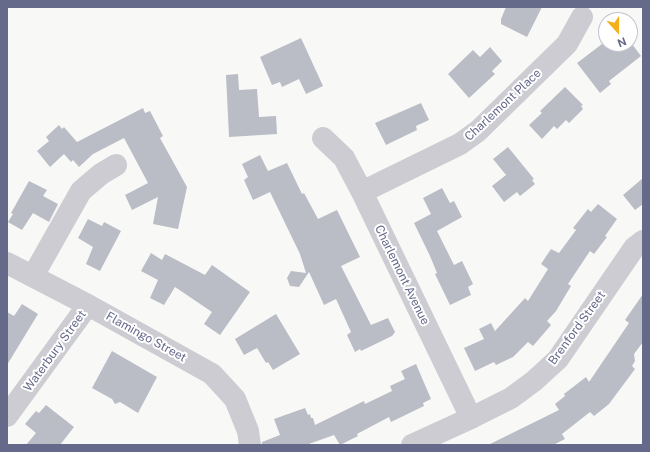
<!DOCTYPE html>
<html>
<head>
<meta charset="utf-8">
<style>
	body { margin:0 }
	#map { position:relative; width:650px; height:452px; overflow:hidden; background:#f8f9f6; font-family:"Public Sans",sans-serif }
	canvas { display:block }
	.frame { position:absolute; inset:0; border:8px solid #65698a; pointer-events:none }
	.north { position:absolute; left:598px; top:12px; width:40px; height:40px; box-sizing:border-box; background:#fff; border:1px solid #c1c3d0; border-radius:50%; rotate:159deg; font-size:11px; font-weight:700; line-height:16px; text-align:center; color:#65698a }
	.north::after { content:''; display:block; margin:auto; width:14px; height:18px; background:#f4b01b; clip-path:polygon(50% 0,100% 100%,50% 72%,0 100%) }
</style>
</head>
<body>
<div id="map">
<canvas width="650" height="452"></canvas>
<div class="frame"></div>
<div class="north">N</div>
</div>
<script>
const c = document.querySelector('canvas').getContext('2d');
c.lineJoin = 'round';
function fillPath(path, color) {
  c.fillStyle = color;
  c.fill(path, 'evenodd');
}
function stroke(path, color, width, dash) {
  c.strokeStyle = color;
  c.lineWidth = width;
  c.lineCap = dash ? 'butt' : 'round';
  c.setLineDash(dash || []);
  c.stroke(path);
}
function drawText(font, color, halo, rows, align = 'center') {
  c.font = font + ' "Public Sans",sans-serif';
  c.lineWidth = 4;
  c.setLineDash([]);
  c.textBaseline = 'middle';
  c.strokeStyle = halo;
  c.fillStyle = color;
  for (const [text, x, y, turn = 0] of rows) {
    c.save();
    c.translate(x, y);
    c.rotate((+turn || 0) * Math.PI / 180);
    c.textAlign = isNaN(turn) ? turn : align;
    if (halo) c.strokeText(text, 0, 0);
    c.fillText(text, 0, 0);
    c.restore();
  }
}
const building = new Path2D(`
	M506 7H542L527 37 501 24V19Z
	M301 38 323 86 306 94 299 79 282 87 280 82 272 85 260 57Z
	M602 44H632L641 56 609 81 611 84 600 93 577 63Z
	M490 47 502 61 492 71 495 74 469 98 448 74 473 50 480 57Z
	M238 74 239 90 257 89 259 117 276 116 277 134 229 137 226 75Z
	M565 87 583 105 581 106 583 109 569 123 566 120 557 129 554 126 542 139 529 125 542 113 540 111Z
	M421 103 429 120 416 126 417 130 386 145 375 123Z
	M143 108 145 113 150 111 163 136 160 138 187 187 178 229 153 224 158 197 132 210 125 195 148 183 124 138 93 154 79 167 73 160 71 162 64 154 50 167 37 151 49 141 46 137 59 125 62 129 64 127 77 142Z
	M508 147 534 179 532 180 535 184 520 196 517 192 504 202 492 186 506 175 493 159Z
	M260 155 268 171 287 163 302 194 304 193 318 219 337 210 360 257 341 266 371 325 388 318 395 332 392 336 361 351 360 349 355 352 347 335 351 332 336 299 324 305 309 272 299 287 290 286 287 278 291 271 306 273 300 254 270 192 253 200 244 180 248 177 242 164Z
	M643 178V204L635 210 623 195Z
	M29 181 47 190 43 196 58 204 49 222 33 213 22 230 8 222 13 214 11 213Z
	M442 188 450 203 454 201 462 217 437 231 454 265 462 261 473 284 468 287 471 295 450 305 435 274 437 273 430 256 414 223 431 214 423 198Z
	M598 204 617 219 605 236 607 237 594 254 590 251 568 284 571 286 556 311 547 321 551 325 533 346 528 342 513 357 496 365 494 362 475 371 464 348 484 339 479 329 491 323 495 331 525 298 528 301 548 269 541 264 551 249 559 253 576 230 573 228 588 209 591 212Z
	M88 219 102 226 104 222 121 231 100 271 86 264 93 247 78 238Z
	M151 253 162 260 165 254 205 275 212 265 250 292 220 335 204 324 212 312 175 287 164 305 150 298 158 280 141 271Z
	M643 294V342L634 354 635 361 632 366 635 369 609 404 594 416 590 412 562 434 565 439 553 445H488L559 410 555 404 565 396 564 394 586 377 589 382 629 323 625 320Z
	M22 304 38 314 7 365V312L14 316Z
	M276 314 300 354 273 370 268 362 266 363 257 348 244 355 235 339Z
	M112 351 157 377 138 413 120 402 115 404 112 399 92 388Z
	M416 364 431 399 423 403 424 406 391 422 389 417 357 434 358 436 340 445 334 435 306 445H262V442L280 435 274 419 305 408 308 415 310 414 311 418H313L315 425 364 401 365 404 392 391 390 386 405 379 401 371Z
	M46 405 74 427 60 445H26L36 433 25 424 36 411 39 413Z`);
const minor = new Path2D(`
	M323 138 344 158 362 192 471 418
	M362 192 460 144 478 131 567 44 582 17
	M7 263 88 305 212 374 235 399 248 431 250 445
	M33 276 81 191 101 174 116 165
	M7 416 88 305
	M412 445 471 418 511 398 534 381 558 359 634 248 643 241`);
const streetNames = [
	["Charlemont Place",503,105,-43],
	["Charlemont Avenue",402,275,64],
	["Brenford Street",577,328,-54],
	["Flamingo Street",146,337,29],
	["Waterbury Street",55,351,-54]
];
fillPath(building, '#babcc6');
stroke(minor, '#ccccd2', 22);
drawText('12px', '#65698a', '#fff', streetNames);
</script>
</body>
</html>
